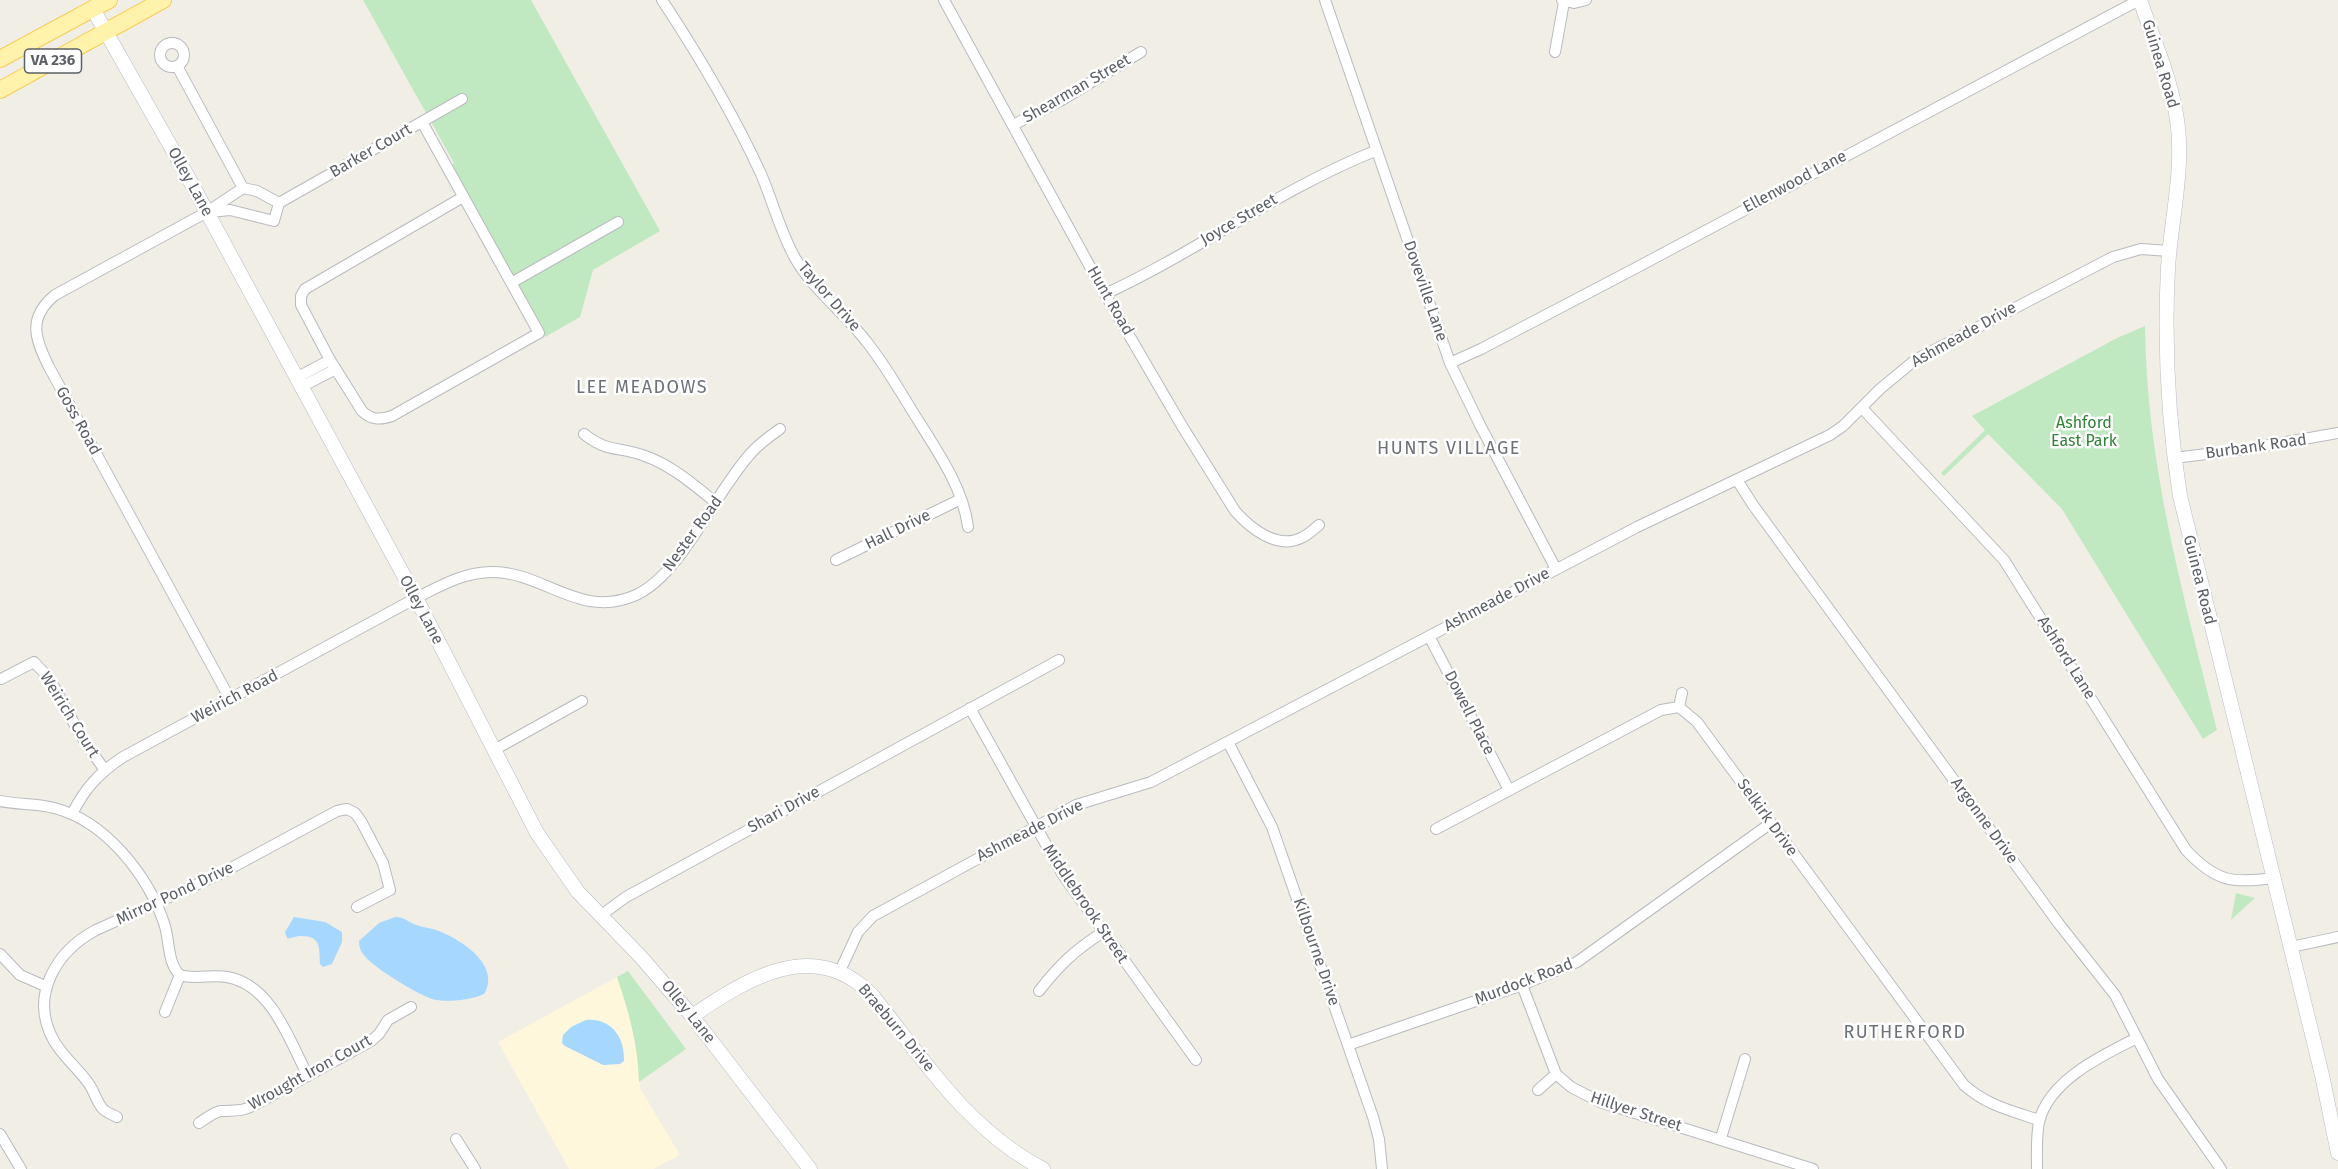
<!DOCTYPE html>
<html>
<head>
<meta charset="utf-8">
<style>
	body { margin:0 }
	canvas { display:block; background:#f0eee5 }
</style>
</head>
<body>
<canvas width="2338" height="1169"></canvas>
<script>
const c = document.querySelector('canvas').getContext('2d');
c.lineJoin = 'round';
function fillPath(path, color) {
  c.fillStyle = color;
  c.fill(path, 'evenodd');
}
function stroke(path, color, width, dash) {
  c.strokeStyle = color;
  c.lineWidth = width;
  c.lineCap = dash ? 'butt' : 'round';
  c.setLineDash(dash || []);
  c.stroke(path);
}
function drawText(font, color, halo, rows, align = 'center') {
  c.font = font + ' "Fira Sans",sans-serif';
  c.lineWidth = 5;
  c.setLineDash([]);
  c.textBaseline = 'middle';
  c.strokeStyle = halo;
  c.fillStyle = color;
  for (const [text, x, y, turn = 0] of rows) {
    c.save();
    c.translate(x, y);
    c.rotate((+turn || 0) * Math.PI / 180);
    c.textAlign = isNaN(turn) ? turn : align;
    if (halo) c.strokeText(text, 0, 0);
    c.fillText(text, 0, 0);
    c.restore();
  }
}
const commercial = new Path2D(`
	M617 977 629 1011 638 1054 640 1088 680 1155 653 1169H569L498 1042Z`);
const green = new Path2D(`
	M363 0H531L660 231 593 270 580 317 545 337 448 168 454 163Z
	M2145 326C2146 464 2184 597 2217 730L2203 739 2062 509 1988 434 1944 476 1941 473 1985 430 1972 416 2117 338Z
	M2236 893 2255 898 2231 920Z
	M628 971 686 1049 639 1082C638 1045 629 1012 617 977Z`);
const water = new Path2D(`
	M294 917 325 922 342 932V942L332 964 323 967 320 964C319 949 322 936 301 936 295 936 292 939 287 938L285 932Z
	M395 917C405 917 408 922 416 925 424 928 432 928 439 931 461 940 500 964 485 993 476 1000 444 1003 432 999 417 994 372 967 363 954 360 950 359 946 359 941L379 923Z
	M586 1020C611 1018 625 1037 624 1061L620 1064 603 1065 565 1046 562 1043 563 1035 571 1027Z`);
const street = new Path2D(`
	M662 0C699 56 733 113 761 174 773 202 780 231 795 258 813 290 844 312 866 341 883 362 897 386 911 409 933 445 963 485 968 527
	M944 0 1105 294 1182 426 1235 511C1250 528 1278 551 1303 537 1309 534 1314 529 1319 525
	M1325 0 1450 363 1480 425 1556 569
	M1562 0 1574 3 1586 0
	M160 55a12 12 0 1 1 24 0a12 12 0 1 1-24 0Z
	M1555 52 1564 2
	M177 66 243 188 257 191 279 203
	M422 122 539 333 392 416C380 420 371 420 362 411L330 360 301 305V296L305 289 463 197
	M1013 125 1060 101 1141 52
	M210 212 230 210 274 221 279 203 462 99
	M511 283 618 222
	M1105 294C1198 251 1280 189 1375 151
	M1450 363 1481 349 1632 270 2139 0
	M296 378 330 360
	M301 387 336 369
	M1862 408 2004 560 2186 850C2215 881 2232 884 2273 878
	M584 434C608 453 618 446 645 456 671 465 694 485 715 502
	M2174 458 2247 449 2338 433
	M1737 480 1753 505 2059 924 2115 995 2158 1079 2221 1169
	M836 560 961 499
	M1429 636 1509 790
	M1 679 34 662 49 678 81 736 104 769
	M230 699 49 367C35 339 27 318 55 295L207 212 243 188
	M1679 707 1682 693
	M970 708 1063 875 1196 1060
	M1228 742 1272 827 1373 1117 1379 1139 1382 1169
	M494 750 582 701
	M0 801C18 805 37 803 54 808 106 821 148 876 164 923 170 940 167 963 180 975
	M72 814C85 788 99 773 123 757L416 598C440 586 464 572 492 572 545 572 580 620 636 595 682 574 716 490 752 452 760 443 770 436 780 429
	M1436 829 1661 710 1679 707 1697 722 1964 1085C1986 1105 2012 1111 2039 1120
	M600 916 626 897 1059 660
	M2291 947 2338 937
	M0 954 20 975 45 986
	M840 971 858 932 873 916 1076 805 1151 782 1637 527 1830 435 1843 426 1880 389 1915 360 2113 257 2141 249 2169 251
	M180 975C195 980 212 974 227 977 272 985 289 1040 308 1076
	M1522 985 1556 1074 1571 1087 1600 1102 1813 1169
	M1039 991C1060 964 1074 951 1103 932
	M165 1012 180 975
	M1348 1045 1522 985 1577 962 1771 823
	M1538 1090 1556 1074
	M117 1117C113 1115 105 1112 102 1108 95 1099 94 1089 86 1080 76 1067 62 1055 54 1041 29 997 55 952 96 930L220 874 337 811 347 809 355 813 361 821 383 863 390 890 357 907
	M199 1123C205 1119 214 1112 221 1111 241 1110 242 1112 260 1102L371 1041 379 1034 388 1020 411 1007
	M0 1134 21 1169
	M1721 1138 1745 1059
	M456 1139 475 1169
	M2037 1169C2037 1154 2036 1137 2039 1122 2049 1080 2103 1055 2137 1038`);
const secondary = new Path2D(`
	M2140 0C2154 41 2173 83 2178 127 2183 174 2171 221 2168 268 2164 345 2168 420 2180 496L2322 1075 2338 1153
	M93 9 188 177 416 598 537 833 578 892 640 956 692 1016 810 1169
	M692 1016C747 979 814 936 872 995 923 1059 968 1130 1043 1169`);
const primary = new Path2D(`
	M0 59 109 0
	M0 90 163 0`);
const shields = [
	[53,61,57]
];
const shieldNames = [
	["VA 236",53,61]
];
const streetNames = [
	["Guinea Road",2160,64,73],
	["Shearman Street",1077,89,-30],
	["Barker Court",371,151,-30],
	["Olley Lane",190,182,61],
	["Ellenwood Lane",1795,182,-28],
	["Joyce Street",1239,220,-30],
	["Doveville Lane",1425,291,71],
	["Taylor Drive",829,297,49],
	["Hunt Road",1110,301,60],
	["Ashmeade Drive",1964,335,-29],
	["Goss Road",78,421,61],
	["Burbank Road",2256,447,-8],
	["Hall Drive",898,530,-26],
	["Nester Road",693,534,-54],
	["Guinea Road",2199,580,76],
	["Ashmeade Drive",1497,600,-28],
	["Olley Lane",421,610,62],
	["Ashford Lane",2066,658,58],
	["Weirich Road",235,697,-28],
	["Dowell Place",1469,713,63],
	["Weirich Court",69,715,58],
	["Shari Drive",784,810,-29],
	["Selkirk Drive",1767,818,54],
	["Argonne Drive",1984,821,54],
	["Ashmeade Drive",1030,831,-27],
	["Mirror Pond Drive",175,894,-25],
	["Middlebrook Street",1085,904,56],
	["Kilbourne Drive",1316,952,71],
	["Murdock Road",1524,982,-21],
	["Olley Lane",688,1012,51],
	["Braeburn Drive",896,1028,50],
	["Wrought Iron Court",310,1073,-29],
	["Hillyer Street",1636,1112,18]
];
const parkNames = [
	["Ashford",2084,424],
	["East Park",2084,442]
];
const neighbourhoodNames = [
	["LEE MEADOWS",642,388],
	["HUNTS VILLAGE",1449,449],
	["RUTHERFORD",1905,1033]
];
fillPath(commercial, '#fff7db');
fillPath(green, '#c0e9c1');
fillPath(water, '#a6d8ff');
stroke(street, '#b8bbbf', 12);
stroke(secondary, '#b8bcc2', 15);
stroke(primary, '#f9cc55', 18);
stroke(street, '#fff', 10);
stroke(secondary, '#fff', 14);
stroke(primary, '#fff2ab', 16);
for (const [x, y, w] of shields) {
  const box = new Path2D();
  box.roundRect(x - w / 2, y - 12, w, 24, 4.5);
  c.fillStyle = '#fff';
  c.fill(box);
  stroke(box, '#5d6166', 1.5);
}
drawText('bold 15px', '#5d6166', null, shieldNames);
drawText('16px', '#5d6166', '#fff', streetNames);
drawText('16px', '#308234', '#fff', parkNames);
c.letterSpacing = '1.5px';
drawText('18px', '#6e7378', '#fff', neighbourhoodNames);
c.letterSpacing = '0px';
</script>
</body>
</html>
